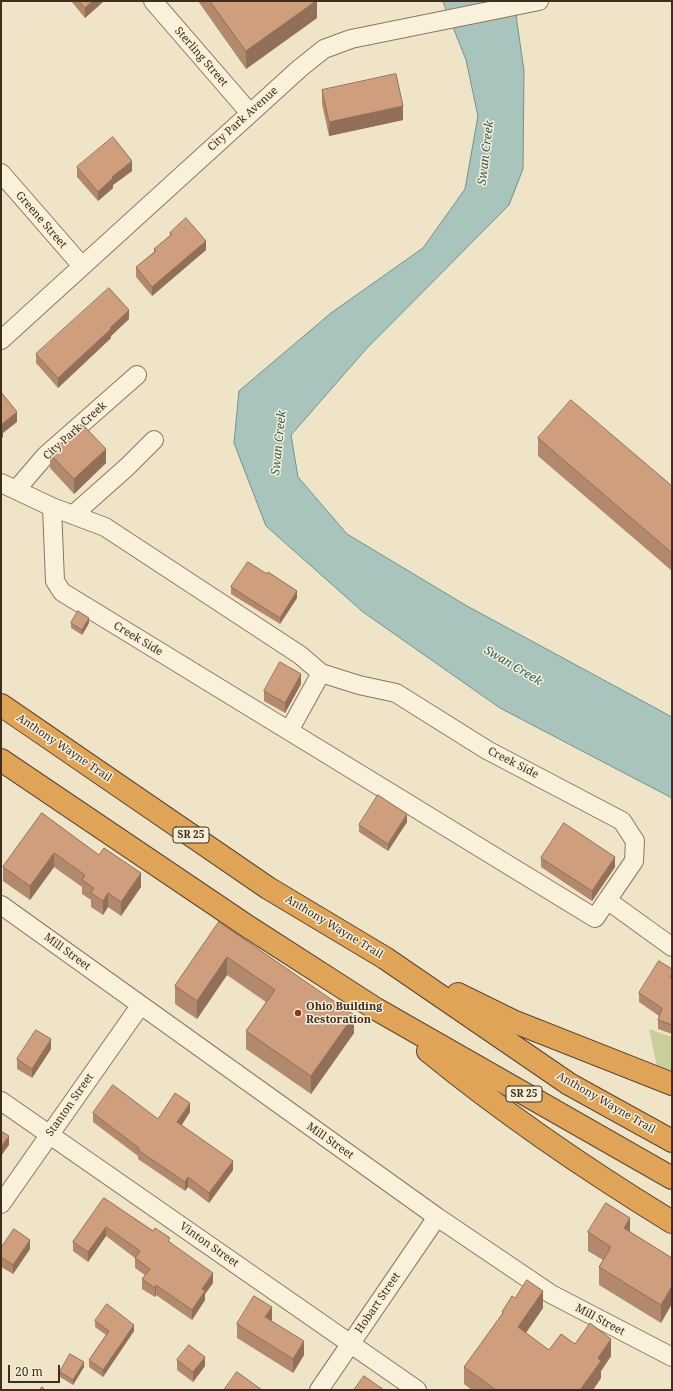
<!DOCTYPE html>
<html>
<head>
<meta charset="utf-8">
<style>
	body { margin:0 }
	#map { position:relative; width:673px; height:1391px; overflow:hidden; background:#f0e4c8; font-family:"Noto Serif",serif }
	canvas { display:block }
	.frame { position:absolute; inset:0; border:2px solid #3d2e20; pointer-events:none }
	.scale { position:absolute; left:8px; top:1365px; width:52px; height:18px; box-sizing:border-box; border:2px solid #3d2e20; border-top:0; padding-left:5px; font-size:12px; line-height:14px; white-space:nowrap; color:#3d2e20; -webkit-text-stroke:3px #f7eed8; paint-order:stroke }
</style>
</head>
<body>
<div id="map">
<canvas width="673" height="1391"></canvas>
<div class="frame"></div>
<div class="scale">20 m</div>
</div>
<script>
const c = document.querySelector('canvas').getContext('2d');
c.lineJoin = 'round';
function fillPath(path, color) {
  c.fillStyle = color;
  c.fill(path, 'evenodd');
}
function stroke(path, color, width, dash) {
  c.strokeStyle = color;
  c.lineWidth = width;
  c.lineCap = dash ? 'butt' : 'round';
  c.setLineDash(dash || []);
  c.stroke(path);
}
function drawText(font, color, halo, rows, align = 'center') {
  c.font = font + ' "Noto Serif",serif';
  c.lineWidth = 3;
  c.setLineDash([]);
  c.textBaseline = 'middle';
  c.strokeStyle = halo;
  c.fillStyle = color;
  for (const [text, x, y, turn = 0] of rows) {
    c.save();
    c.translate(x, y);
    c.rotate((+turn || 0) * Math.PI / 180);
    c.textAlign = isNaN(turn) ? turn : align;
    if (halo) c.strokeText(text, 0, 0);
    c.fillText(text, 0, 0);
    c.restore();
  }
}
const green = new Path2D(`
	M649 1029 672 1037V1071L657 1066Z`);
const water = new Path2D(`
	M443 1H514L524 71 523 169 509 205 367 348 291 435 298 477 347 534 467 606 672 717V798L500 708 363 612 266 526 234 443 239 391 331 313 423 248 465 189 478 116 466 60Z`);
const minor = new Path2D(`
	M153 1 249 112
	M1 173 82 266
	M1 340 299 69 324 49 351 39 539 1
	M1 483 52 507 105 527 300 655 321 673 359 685 396 693 487 750 622 821 635 841 634 861 595 918 62 592 55 581 52 507
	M16 490 45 456 137 375
	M73 515 127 467 154 440
	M289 731 321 673
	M607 900 672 947
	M1 905 437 1217 551 1294 672 1357
	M1 1101 417 1390
	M1 1204 140 1006
	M319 1390 437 1217`);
const highway = new Path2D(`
	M1 705 268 888 385 958 569 1084 672 1141
	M1 760 247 926 376 1009 672 1178
	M458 994 515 1022 672 1084
	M428 1051C505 1114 587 1170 672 1222`);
const wall = new Path2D(`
	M71 1H104L85 18Z
	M198 1H317V18L246 69Z
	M322 90 403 120 329 136 322 104Z
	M77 167 132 171 113 185V188L98 201 77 177Z
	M170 233 206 250 152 296 136 277V267L154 252V249L170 236Z
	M129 319 111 336V338L58 388 36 363V354Z
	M538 438 672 486V571L538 456Z
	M50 454 106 463 74 494 50 468Z
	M231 587 297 598 280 624 231 594Z
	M71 623H89L82 635 71 628Z
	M301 684 285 713 264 701V691Z
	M42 813 141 887 121 916 108 907 103 915 91 907V900L82 894V887L54 867 30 900 3 881V867Z
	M407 822 388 851 359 832V825Z
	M541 858 615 867 592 901 541 867Z
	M219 922 354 1033 311 1094 246 1049V1031L266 1002 227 975 197 1019 175 1004V986Z
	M672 969V1034L658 1029V1020L659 1016 639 1002V993Z
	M51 1049 32 1078 17 1069V1059Z
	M190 1112 182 1125 233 1170 209 1203 188 1187 185 1191 138 1159V1156L93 1122V1113L158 1119Z
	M104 1198 170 1242 213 1283 205 1294V1300L192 1320 156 1295 155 1297 142 1289V1279L145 1275 135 1268V1258L106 1236 88 1262 73 1251V1242Z
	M588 1232H630L672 1258 661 1323 599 1285V1267L603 1260 588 1251Z
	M1 1248 30 1249 13 1274 1 1267Z
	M515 1298 543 1308 526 1333 549 1350 575 1344 611 1356 601 1371V1378L593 1390H472L464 1384V1367L502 1315V1312Z
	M95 1321 134 1331 103 1377 89 1367V1360L106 1335 95 1327Z
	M272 1321 304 1355 293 1373 237 1338V1324Z
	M177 1360 205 1366 193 1382 177 1370Z
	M84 1367 73 1385 60 1377V1372Z`);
const shadedWall = new Path2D(`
	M93 1H104L85 18V8Z
	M316 1H317V18L246 69V51Z
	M403 106V120L329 136V122Z
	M132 161V171L113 185V188L98 201V192L112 177Z
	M206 241V250L152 296V287Z
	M129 310V319L111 336V338L58 388V378Z
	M17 412V422L3 433V437L1 439V425Z
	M106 449V463L74 494V479Z
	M297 591V598L280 624V618Z
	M89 618V623L82 635V630Z
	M301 674V684L285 713V703Z
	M407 814V822L388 851V844Z
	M54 853V867L30 900V886Z
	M615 857V867L592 901V891Z
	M141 873V887L121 916V902Z
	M108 893V907L103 915V901Z
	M227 957V975L197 1019V1001Z
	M354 1015V1033L311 1094V1076Z
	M51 1039V1049L32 1078V1069Z
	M190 1103V1112L177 1131V1122Z
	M9 1136V1145L1 1156V1147Z
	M233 1161V1170L209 1203V1193Z
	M188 1177V1187L185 1191V1182Z
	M630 1218V1236L624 1228Z
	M106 1227V1236L88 1262V1252Z
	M30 1240V1249L13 1274V1265Z
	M213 1273V1283L205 1294V1300L192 1320V1310L202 1289Z
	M156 1285V1295L155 1297V1288Z
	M672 1286V1304L661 1323V1305Z
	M543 1291V1308L518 1344V1327Z
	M272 1307V1321L265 1317Z
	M134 1325V1331L103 1377V1370Z
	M611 1339V1356L601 1371V1378L593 1390H580L598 1358Z
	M304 1341V1355L293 1373V1359Z
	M205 1357V1366L193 1382V1372Z
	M84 1362V1367L73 1385V1380Z`);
const building = new Path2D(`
	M79 1H93L85 8Z
	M210 1H316L246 51Z
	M396 74 403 106 329 122 322 90Z
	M113 137 132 161 112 177 113 178 98 192 77 167Z
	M186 218 206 241 152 287 136 267 156 251 154 249 172 234 170 233Z
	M109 288 129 310 110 328 111 329 58 378 36 354Z
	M1 392 17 412 1 425Z
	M571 400 672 486V553L538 438Z
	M82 424 106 449 74 479 50 454Z
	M248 562 267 574 268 572 297 591 280 618 231 587Z
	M78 611 89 618 82 630 71 623Z
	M280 662 301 674 285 703 264 691Z
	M378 795 407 814 388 844 359 825Z
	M42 813 99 855 104 848 141 873 121 902 108 893 103 901 91 893 94 888 82 880 85 875 54 853 30 886 3 867Z
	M564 823 615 857 592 891 541 858Z
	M219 922 354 1015 311 1076 246 1031 275 990 227 957 197 1001 175 986Z
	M659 961 672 969V973L670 977 672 978V1025L658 1020 662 1008 639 993Z
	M36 1030 51 1039 32 1069 17 1059Z
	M113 1085 158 1119 175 1093 190 1103 177 1122 233 1161 209 1193 188 1177 185 1182 138 1150 139 1148 93 1113Z
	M1 1131 9 1136 1 1147Z
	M104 1198 153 1231 155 1228 170 1238 168 1241 213 1273 202 1289 205 1291 192 1310 156 1285 155 1288 142 1279 150 1269 135 1258 140 1251 106 1227 88 1252 73 1242Z
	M606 1203 630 1218 624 1228 672 1258V1286L661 1305 599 1267 611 1247 588 1232Z
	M14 1229 30 1240 13 1265 1 1257V1248Z
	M527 1280 543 1291 518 1327 549 1350 561 1334 575 1344 590 1323 611 1339 598 1358 601 1361 580 1390H496L464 1367 503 1313 502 1312 512 1296 515 1298Z
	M254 1296 272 1307 265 1317 304 1341 293 1359 237 1324Z
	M107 1304 134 1325 103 1370 89 1360 109 1331 95 1321Z
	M189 1345 205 1357 193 1372 177 1360Z
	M70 1354 84 1362 73 1380 60 1372Z
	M237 1372 262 1390H224Z
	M364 1376 384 1390H354Z
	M42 1387 45 1390H40Z`);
const markers = [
	[298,1013,4,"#9e2a2b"]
];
const shields = [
	[191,835,36],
	[524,1094,36]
];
const shieldNames = [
	["SR 25",191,835],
	["SR 25",524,1094]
];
const streetNames = [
	["Sterling Street",201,57,49],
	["City Park Avenue",243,119,-42],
	["Greene Street",41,220,49],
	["City Park Creek",75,431,-42],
	["Creek Side",138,639,31],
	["Anthony Wayne Trail",64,748,34],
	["Creek Side",513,763,27],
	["Anthony Wayne Trail",334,927,31],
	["Mill Street",67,952,36],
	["Anthony Wayne Trail",606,1103,30],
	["Stanton Street",70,1105,-55],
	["Mill Street",330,1141,35],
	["Vinton Street",209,1245,35],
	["Hobart Street",378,1303,-56],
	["Mill Street",600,1320,28]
];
const poiNames = [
	["Ohio Building",306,1007],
	["Restoration",306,1020]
];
const waterNames = [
	["Swan Creek",486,153,-83],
	["Swan Creek",279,443,-84],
	["Swan Creek",513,666,31]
];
fillPath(green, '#c9cf9b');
fillPath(water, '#a9c4bc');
stroke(water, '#6f938a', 1);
stroke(minor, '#8d765c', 20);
stroke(highway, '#5b4430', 24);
stroke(minor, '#faf1dc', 18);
stroke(highway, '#e0a458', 22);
fillPath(wall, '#b2896c');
fillPath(shadedWall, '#916f58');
fillPath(building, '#cf9f7d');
stroke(building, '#916f58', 1);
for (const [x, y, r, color] of markers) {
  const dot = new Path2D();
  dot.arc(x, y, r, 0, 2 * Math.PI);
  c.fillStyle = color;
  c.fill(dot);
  stroke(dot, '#f7eed8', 1.5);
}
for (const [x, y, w] of shields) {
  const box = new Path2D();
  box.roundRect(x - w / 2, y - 8, w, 16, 3);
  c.fillStyle = '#f7eed8';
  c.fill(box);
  stroke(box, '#3d2e20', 1);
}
drawText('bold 10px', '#3d2e20', null, shieldNames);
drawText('11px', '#3d2e20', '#f7eed8', streetNames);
drawText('bold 11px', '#3d2e20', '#f7eed8', poiNames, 'left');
drawText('italic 12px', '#2f5d5a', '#f7eed8', waterNames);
</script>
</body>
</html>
